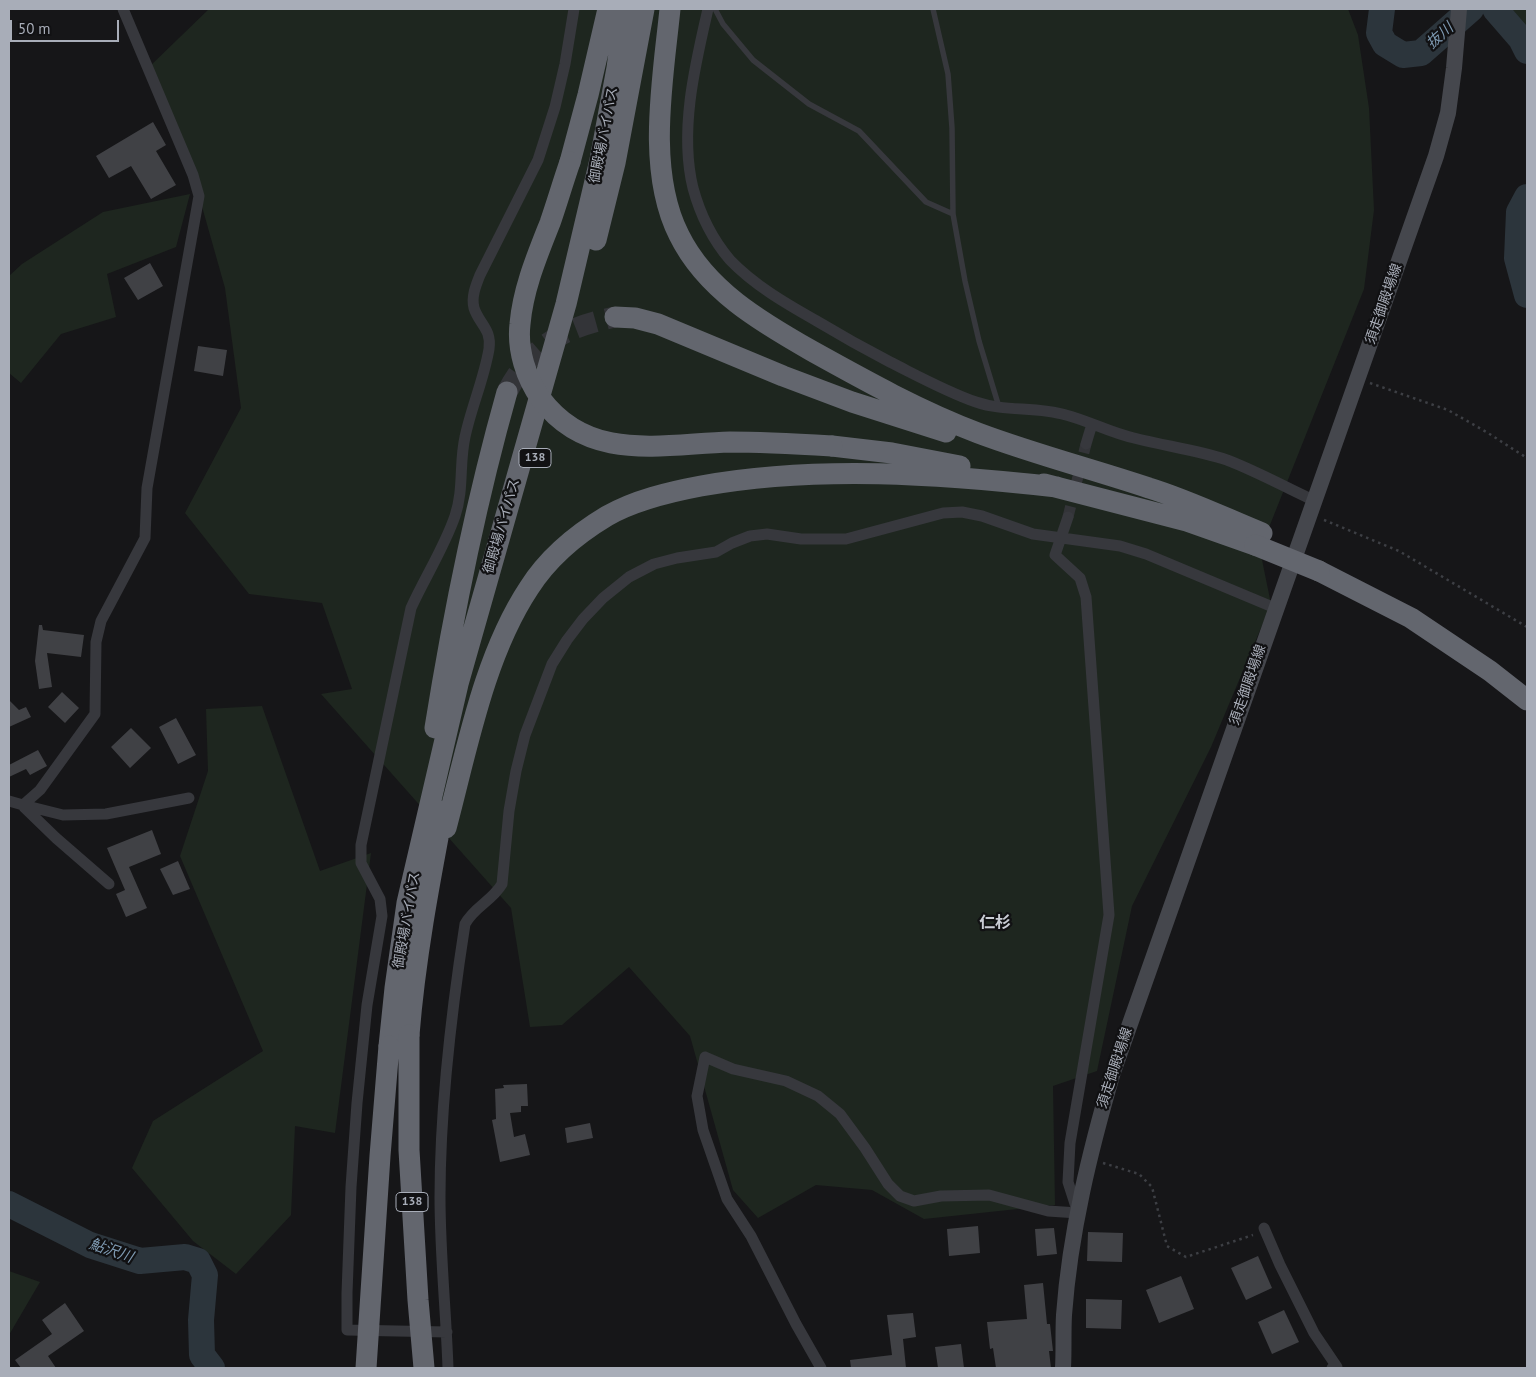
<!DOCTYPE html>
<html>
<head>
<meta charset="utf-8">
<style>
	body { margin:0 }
	#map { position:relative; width:1536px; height:1377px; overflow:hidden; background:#161618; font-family:"PT Sans",sans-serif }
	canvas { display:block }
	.frame { position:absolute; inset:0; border:10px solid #a8adb8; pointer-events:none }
	.scale { position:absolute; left:10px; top:20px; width:109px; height:22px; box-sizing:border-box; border:2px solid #a8adb8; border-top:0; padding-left:6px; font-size:15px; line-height:18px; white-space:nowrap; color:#a8adb8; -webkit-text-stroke:4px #111113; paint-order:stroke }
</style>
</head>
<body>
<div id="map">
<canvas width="1536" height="1377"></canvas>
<div class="frame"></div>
<div class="scale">50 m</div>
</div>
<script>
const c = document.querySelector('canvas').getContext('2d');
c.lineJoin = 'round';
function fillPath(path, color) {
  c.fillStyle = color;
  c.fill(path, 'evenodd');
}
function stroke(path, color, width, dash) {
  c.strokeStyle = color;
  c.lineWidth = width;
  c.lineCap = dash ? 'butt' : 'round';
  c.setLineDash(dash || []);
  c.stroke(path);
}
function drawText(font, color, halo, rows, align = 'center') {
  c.font = font + ' "PT Sans","Noto Sans JP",sans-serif';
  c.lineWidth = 4.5;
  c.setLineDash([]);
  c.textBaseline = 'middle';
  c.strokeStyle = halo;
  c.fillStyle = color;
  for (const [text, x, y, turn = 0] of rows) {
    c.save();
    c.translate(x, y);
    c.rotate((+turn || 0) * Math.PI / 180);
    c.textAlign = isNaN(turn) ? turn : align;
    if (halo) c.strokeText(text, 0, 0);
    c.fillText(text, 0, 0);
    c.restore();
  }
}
const green = new Path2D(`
	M209 9H1348L1358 35 1369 108 1374 210 1364 289 1260 550 1271 604 1211 747 1132 906 1097 1071 1053 1086 1055 1205 924 1219 872 1190 816 1185 758 1218 733 1190 690 1036 629 967 562 1025 530 1027 511 908 321 694 352 689 322 603 249 594 185 513 241 408 225 288 199 196 148 68Z
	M1478 9H1527V51Z
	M190 194 176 247 107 274 116 317 61 334 21 383 9 373V276L22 264 103 212Z
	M262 706 320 871 371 853 335 1133 295 1126 291 1215 236 1274 193 1241 132 1168 153 1121 263 1051 180 856 208 771 206 709Z
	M9 1271 40 1282 9 1335Z`);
const river = new Path2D(`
	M1382 9 1379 33 1385 44 1403 55 1421 53 1471 9
	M1495 9 1521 39 1527 51
	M1527 197 1519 212 1517 258 1527 295
	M9 1204 90 1245 140 1261 185 1257 198 1261 205 1275 201 1320 202 1355 212 1368`);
const building = new Path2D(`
	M153 122 166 145 156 151 176 185 151 199 131 166 109 178 96 156Z
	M150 263 163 286 138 300 124 278Z
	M198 346 227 350 223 376 194 371Z
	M39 625H42L43 630 84 635 81 657 47 653 52 687 39 689 35 661Z
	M62 692 79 708 65 723 48 707Z
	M9 700 19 710 26 707 31 717 9 727Z
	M176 718 196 755 178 764 159 727Z
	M131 728 151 748 130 768 111 747Z
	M38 750 47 766 30 775 26 769 9 777V765Z
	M152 830 161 854 129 867 147 908 126 917 116 894 125 890 107 848Z
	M178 861 190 889 173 895 160 869Z
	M527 1084 528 1106H521V1112L510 1113 514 1137 525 1134 530 1155 500 1162 492 1120 496 1119 495 1089 504 1088 503 1085Z
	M590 1123 593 1138 567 1143 565 1128Z
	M978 1226 980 1253 949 1256 947 1229Z
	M1054 1228 1057 1254 1037 1256 1035 1229Z
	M1088 1232 1123 1233 1122 1262 1087 1261Z
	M1258 1256 1272 1288 1246 1300 1231 1268Z
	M1181 1276 1194 1309 1159 1323 1146 1290Z
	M1043 1283 1047 1324H1050L1053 1351H1049L1051 1368H996L993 1348 990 1349 987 1322 1027 1319 1024 1285Z
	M1086 1299 1122 1300 1121 1329 1086 1328Z
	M65 1303 84 1331 48 1356 56 1368H21L15 1360 52 1334 42 1320Z
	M1284 1310 1299 1342 1272 1354 1258 1322Z
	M913 1313 916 1337 903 1339 906 1368H851L850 1360 892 1355 887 1315Z
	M961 1344 964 1368H938L935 1347Z`);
const minorTunnel = new Path2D(`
	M1068 517 1086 444`);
const motorwayTunnel = new Path2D(`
	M507 392C532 345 563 328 615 317`);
const path = new Path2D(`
	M1370 383 1448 410 1488 433 1527 458
	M1324 520 1399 551 1527 627
	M1103 1163 1139 1174 1152 1187 1167 1246 1186 1257 1253 1235`);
const service = new Path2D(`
	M715 9 723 24 753 60 809 104 859 131 926 202 953 214
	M933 9 948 74 952 128 953 214 965 281 979 341 999 407`);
const minor = new Path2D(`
	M708 9C695 65 679 131 693 188 700 214 713 240 730 260 754 285 785 303 815 320 840 335 865 349 890 362 918 376 947 392 976 402 1005 412 1036 406 1066 415 1089 421 1111 433 1134 438 1165 446 1197 450 1227 460 1256 471 1285 487 1313 500
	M1086 444 1092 424
	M9 801 23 805 40 790 95 714 96 642 101 621 145 538 147 488 199 196 193 175 123 9
	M23 805 63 815 106 814 189 798
	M24 807 56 838 109 884
	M1264 1228 1280 1265 1314 1333 1337 1367 1332 1368
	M447 1332 347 1330V1293L351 1187 357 1103 367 1005 382 916 380 899 361 863V845L411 608C425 577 444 548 455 516 464 490 459 463 465 437 471 408 484 379 489 349 492 329 479 324 474 308 471 297 476 285 480 275L538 160 555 107 565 64 574 9
	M448 1368C446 1311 440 1254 440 1197 440 1106 451 1014 465 924 474 907 492 901 502 884L509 811 516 771 525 735 552 664 567 640 583 619 603 598 629 577 654 564 677 558 716 552 732 543 750 536 767 534 801 539H846L943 513 962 512 982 516 1033 534 1120 546 1146 554 1275 608
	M821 1368 796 1324 751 1236 727 1199 703 1130 697 1096 705 1057 733 1069 786 1081 818 1096 840 1114 865 1148 888 1184 900 1196 914 1201 941 1196 989 1195 1048 1211 1078 1213 1068 1182 1070 1143 1109 915 1086 597 1080 578 1055 555 1068 517`);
const secondary = new Path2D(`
	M1063 1368C1064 1350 1063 1333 1064 1315 1070 1232 1090 1151 1113 1072L1436 156 1448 113 1454 68 1459 9`);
const motorway = new Path2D(`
	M670 9C663 79 646 170 679 235 706 290 761 322 812 351 866 381 920 411 978 433 1034 454 1092 469 1149 488 1188 500 1225 518 1262 533
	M570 162 588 95 608 9
	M596 240 615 163 644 9
	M615 317 635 318 658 324 783 376 852 402 946 432
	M832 446 892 453 960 466
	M1044 484 1187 521 1255 545
	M1319 571 1411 618 1490 671 1527 700
	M435 728C453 615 476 502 507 392
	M446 828C467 749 484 656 529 588 548 558 577 534 607 516 635 500 669 492 701 486 818 465 939 474 1057 487
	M409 1035C415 959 429 885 443 811
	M389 1046 395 988 407 903 458 684 566 304 600 160 617 68 625 9`);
const motorwayBridge = new Path2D(`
	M570 162C563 182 557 203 550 223 537 256 523 289 520 324 517 350 526 378 541 399 589 463 661 444 730 442 764 442 798 444 832 446
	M1255 545 1319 571
	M409 1035V1150L418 1300 424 1368
	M366 1368 380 1156 389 1046`);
const shields = [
	[535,458,32],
	[412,1202,32]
];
const shieldNames = [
	["138",535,458],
	["138",412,1202]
];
const streetNames = [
	["御殿場バイパス",604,135,-79],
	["須走御殿場線",1384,304,-71],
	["御殿場バイパス",502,526,-74],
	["須走御殿場線",1248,685,-71],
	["御殿場バイパス",407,920,-80],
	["須走御殿場線",1115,1068,-72]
];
const waterNames = [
	["抜川",1440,36,-42],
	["鮎沢川",111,1251,19]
];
const quarterNames = [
	["仁杉",995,923]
];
fillPath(green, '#1e261f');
stroke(river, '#2c353c', 26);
fillPath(building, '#404145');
stroke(minorTunnel, '#333438', 11, [11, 5.5]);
stroke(motorwayTunnel, '#333438', 21, [21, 11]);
stroke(path, '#3d3f44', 2.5, [2.5, 4]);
stroke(service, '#37383d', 5.5);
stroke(minor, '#37383d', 11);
stroke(secondary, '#45474d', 16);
stroke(motorway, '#63666e', 21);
stroke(motorwayBridge, '#63666e', 21);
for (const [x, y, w] of shields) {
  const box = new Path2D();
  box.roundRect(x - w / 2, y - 9.5, w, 19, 4);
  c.fillStyle = '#111113';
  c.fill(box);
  stroke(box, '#a8adb8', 1);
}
drawText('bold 12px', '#a8adb8', null, shieldNames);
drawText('14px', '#a8adb8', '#111113', streetNames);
drawText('italic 15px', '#7f9bb3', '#111113', waterNames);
drawText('bold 16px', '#c9ccd4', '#111113', quarterNames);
</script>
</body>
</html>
